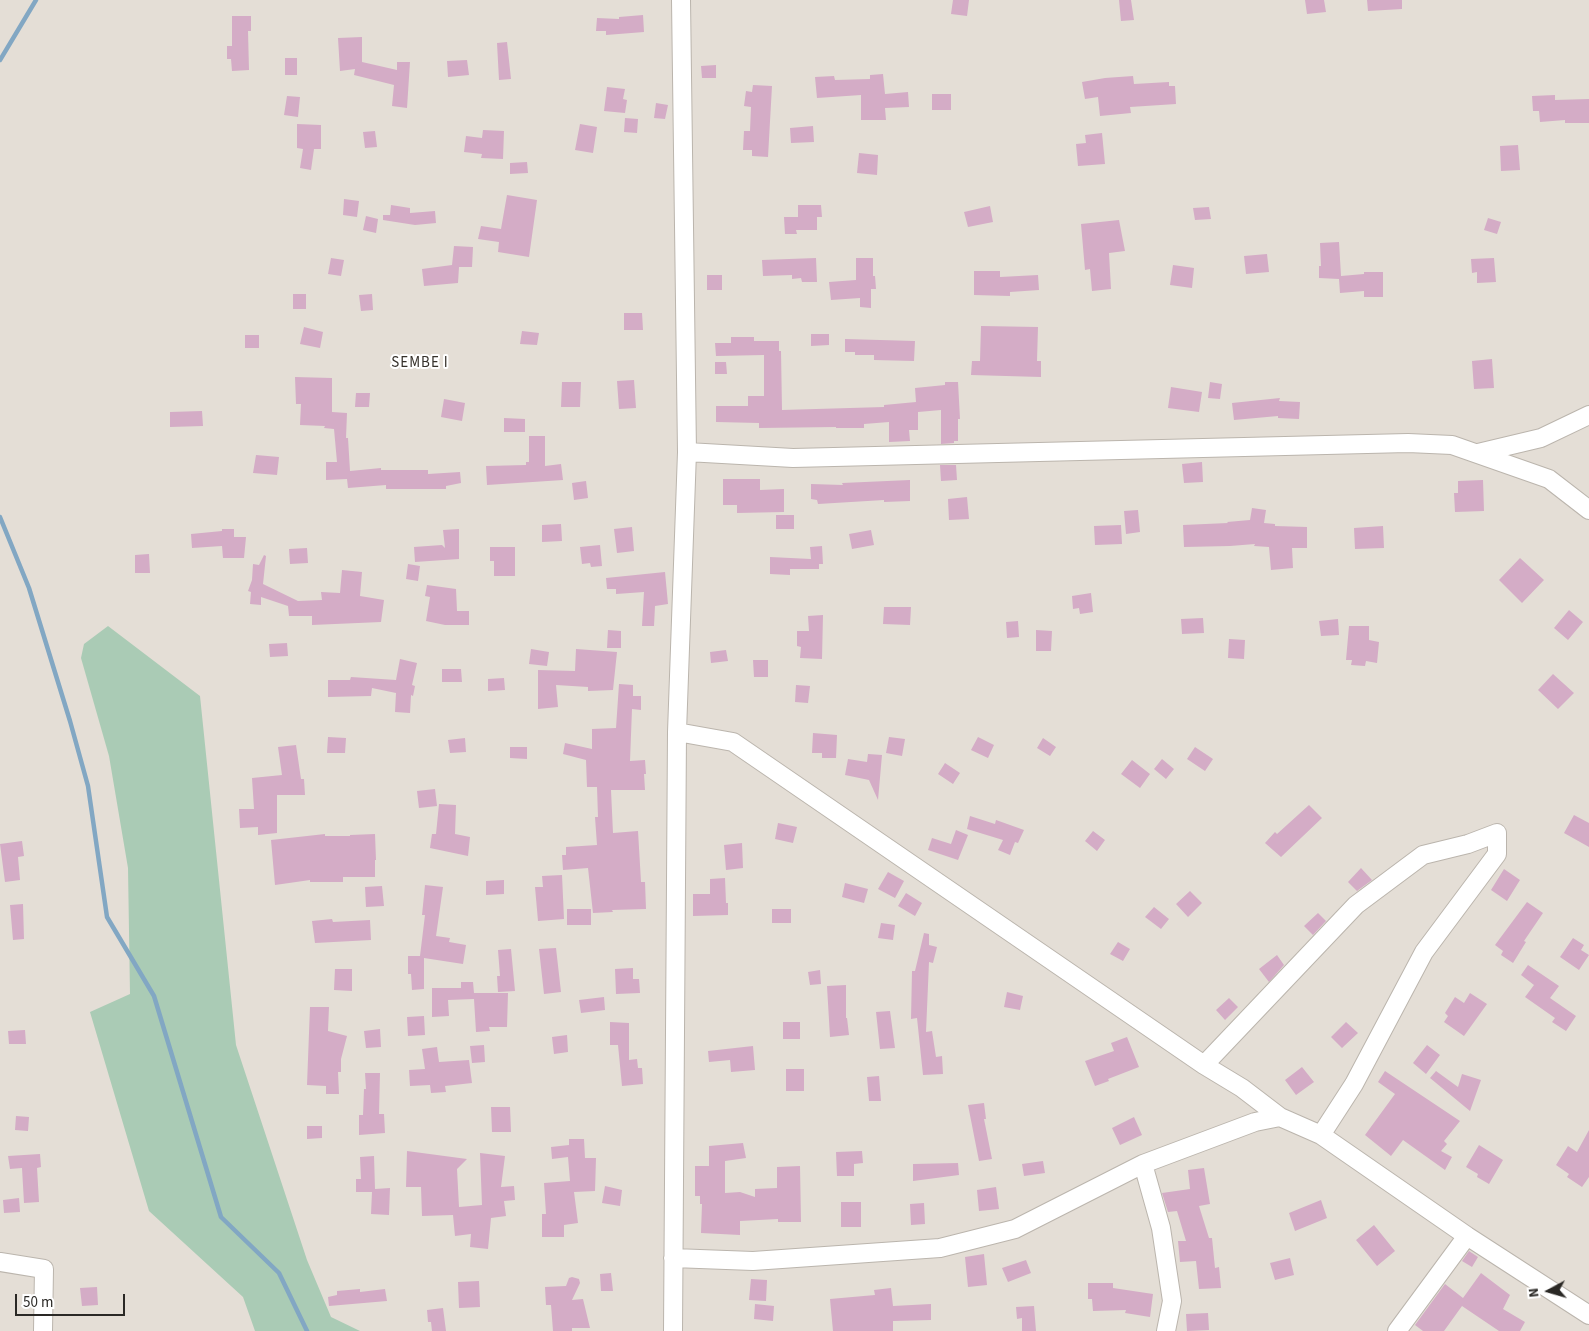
<!DOCTYPE html>
<html>
<head>
<meta charset="utf-8">
<style>
	body { margin:0 }
	#map { position:relative; width:1589px; height:1331px; overflow:hidden; background:#e4ded6; font-family:"Source Sans 3",sans-serif }
	canvas { display:block }
	.north { position:absolute; left:1524px; top:1266px; width:50px; height:50px; -webkit-text-stroke:4px #fff; paint-order:stroke; rotate:264deg; font-size:14px; font-weight:700; line-height:20px; text-align:center; color:#2a2825 }
	.north::after { content:''; display:block; margin:auto; width:18px; height:22px; background:#2a2825; clip-path:polygon(50% 0,100% 100%,50% 72%,0 100%) }
	.scale { position:absolute; left:15px; top:1294px; width:110px; height:22px; box-sizing:border-box; border:2px solid #2a2825; border-top:0; padding-left:6px; font-size:15px; line-height:18px; white-space:nowrap; color:#2a2825; -webkit-text-stroke:4px #fff; paint-order:stroke }
</style>
</head>
<body>
<div id="map">
<canvas width="1589" height="1331"></canvas>
<div class="north">N</div>
<div class="scale">50 m</div>
</div>
<script>
const c = document.querySelector('canvas').getContext('2d');
c.lineJoin = 'round';
function fillPath(path, color) {
  c.fillStyle = color;
  c.fill(path, 'evenodd');
}
function stroke(path, color, width, dash) {
  c.strokeStyle = color;
  c.lineWidth = width;
  c.lineCap = dash ? 'butt' : 'round';
  c.setLineDash(dash || []);
  c.stroke(path);
}
function drawText(font, color, halo, rows, align = 'center') {
  c.font = font + ' "Source Sans 3",sans-serif';
  c.lineWidth = 4;
  c.setLineDash([]);
  c.textBaseline = 'middle';
  c.strokeStyle = halo;
  c.fillStyle = color;
  for (const [text, x, y, turn = 0] of rows) {
    c.save();
    c.translate(x, y);
    c.rotate((+turn || 0) * Math.PI / 180);
    c.textAlign = isNaN(turn) ? turn : align;
    if (halo) c.strokeText(text, 0, 0);
    c.fillText(text, 0, 0);
    c.restore();
  }
}
const green = new Path2D(`
	M108 626 200 696 236 1045 307 1260 331 1317 360 1331H255L243 1297 149 1211 90 1012 130 994 128 868 109 756 81 658 84 644Z`);
const stream = new Path2D(`
	M0 60 36 0
	M0 517 29 588 70 721 88 786 107 917 154 996 221 1217 279 1273 307 1331`);
const building = new Path2D(`
	M953 0H969L967 16 951 14Z
	M1119 0H1131L1134 20 1121 21Z
	M1305 0H1324L1326 12 1307 14Z
	M1367 0H1402V9L1368 11Z
	M643 15 644 32 606 35V31H596L597 18 619 19V17Z
	M232 16H251V31H248L249 70 232 71 231 59H227V46H232Z
	M362 37V62L397 70V62H410L407 108 392 106 394 85 354 75 355 69 340 71 338 38Z
	M507 42 511 79 499 80 497 43Z
	M285 58H297V75H285Z
	M467 60 469 75 448 77 447 61Z
	M716 65V78H702L701 66Z
	M883 74 885 94 908 92 909 107 885 108 886 120H861V95L817 98 815 77 834 76 835 80 870 79V75Z
	M1133 76 1134 84 1169 82V86H1175L1176 104 1130 107 1131 113 1100 116 1098 97 1085 99 1082 82 1105 78Z
	M753 85 772 86 768 157 752 156V150H743L744 131H750L751 107 744 106 746 91 752 92Z
	M607 87 625 89 623 99 627 100 625 113 604 111Z
	M932 94H951V110H932Z
	M1555 95V100L1589 99V123H1565V120L1540 122 1539 111H1533L1532 96Z
	M287 96 300 97 298 117 284 115Z
	M656 103 668 105 665 119 654 118Z
	M625 118 638 119 637 133 624 132Z
	M297 124 321 125V149H314L311 170 300 168 303 149 297 148Z
	M580 124 597 127 593 153 575 150Z
	M813 126 814 142 791 143 790 128Z
	M483 130 504 131 503 159 481 158 482 154 464 152 466 136 482 138Z
	M375 131 377 147 365 148 363 132Z
	M1102 133 1105 164 1078 166 1076 144 1086 143 1085 135Z
	M1518 145 1520 170 1501 171 1500 146Z
	M859 153 878 155 877 175 857 173Z
	M527 162 528 173 510 174V163Z
	M507 195 537 200 529 257 498 252 499 242 478 239 481 226 501 229Z
	M344 199 359 201 357 217 343 215Z
	M391 205 410 208V213L435 211 436 223 415 225 383 220V215H390Z
	M798 205H821L822 217H817V230H796L797 234H785L784 217H798Z
	M990 206 993 222 968 227 964 212Z
	M1209 207 1211 219 1195 220 1193 208Z
	M366 216 378 219 376 233 363 230Z
	M1488 218 1501 222 1497 234 1484 230Z
	M1119 220 1125 251 1109 253 1111 289 1092 291 1090 269 1085 270 1081 224Z
	M1339 242 1341 276 1364 274V272H1383V297H1364V291L1340 293 1339 279 1319 278V266H1321L1320 243Z
	M454 246 473 247 472 267H459L458 283 424 286 422 269 452 265Z
	M1267 254 1269 272 1246 274 1244 256Z
	M331 258 344 260 341 276 328 274Z
	M816 258 817 282H802L801 278 792 279V275L763 276 762 260Z
	M856 258H873V276H875L876 289H871V308L860 307V298L831 300 829 282 856 280Z
	M1494 258 1496 282 1477 283V272L1472 273 1471 259Z
	M1173 265 1194 268 1192 288 1170 285Z
	M974 271H1000V277L1038 275 1039 290 1010 292V296L974 295Z
	M707 275H722V290H707Z
	M293 294H306V309H293Z
	M372 294 373 310 361 311 359 295Z
	M624 313H642L643 330H624Z
	M981 326 1038 327 1037 361H1041V377L971 375 972 361H980Z
	M304 327 323 332 320 348 300 344Z
	M522 331 539 333 537 345 520 344Z
	M811 334H829V345L811 346Z
	M245 335H259V348H245Z
	M731 337H754V341H779V351H781L782 410 884 407V405L916 402 915 388 945 385V382H958L960 419H958V441H954V443L941 444V410L918 412V430H909L910 441 889 442V422L864 424V428H836V427L759 428V423L716 422V406H748V396H764V355L716 356 715 343H731Z
	M845 339 915 341 914 361 874 360V355H855V352H845Z
	M1492 359 1494 388 1474 389 1472 361Z
	M715 362H726L727 374H715Z
	M295 377 332 378V412L347 413 346 438H348L350 471 381 468V470H428V474L460 472 461 483 446 486V489H386V485L348 488 347 479 326 480V462H337L334 429 324 428 325 426 300 425 301 404H296Z
	M634 380 636 408 619 409 617 381Z
	M562 382H581L580 407H561Z
	M1210 382 1222 384 1220 399 1208 398Z
	M1171 387 1202 392 1199 412 1168 408Z
	M356 393H370L369 407H355Z
	M1280 398 1279 401 1300 402 1299 419 1278 418V416L1234 420 1232 403Z
	M444 399 465 403 462 421 441 417Z
	M202 411 203 426 170 427V412Z
	M504 418 525 419V432H504Z
	M529 436H545V466L561 464 563 480 487 485 486 466 526 465V462H529Z
	M256 455 279 457 277 475 253 473Z
	M1202 462 1203 482 1184 483 1182 464Z
	M940 465H956L957 480 941 481Z
	M723 479H760V490L784 489V512L737 513V505H723Z
	M910 480V501L884 502V500L818 504 817 500 811 499V484L843 485 842 483Z
	M1483 480 1484 511 1455 512 1454 493H1458V481Z
	M586 481 588 498 574 500 572 483Z
	M967 497 969 519 949 520 948 499Z
	M1252 508 1266 510 1264 523 1275 524V526L1307 527V548H1292L1293 568 1271 570 1269 547 1254 546 1255 544 1230 546 1184 547 1183 525 1228 523 1227 522 1250 520Z
	M1138 510 1140 532 1126 534 1124 511Z
	M776 515H794V529H776Z
	M561 524 562 541 542 542V525Z
	M1121 525 1122 544 1095 545 1094 526Z
	M1383 526 1384 548 1355 549 1354 528Z
	M632 527 634 551 617 553 614 529Z
	M222 529H234V537H246L244 558H223L222 546 192 548 191 534 222 531Z
	M459 529V559L415 562 414 547 442 545 445 548 443 530Z
	M871 530 874 545 852 549 849 534Z
	M600 545 602 566 591 567 590 563 582 564 580 547Z
	M822 546 823 564H819V569H790V575L770 574V557L811 559 810 547Z
	M490 547H515V576H494V561H490Z
	M307 548 308 563 290 564 289 549Z
	M149 554 150 573H135V555Z
	M264 555 266 556 263 584 298 601 322 600 321 592 340 593 342 570 362 572 360 596 384 600 381 622 312 625V616H289L288 606 261 597V605L250 604 251 592 248 591 252 580 253 564 259 565Z
	M1520 558 1544 580 1522 603 1499 580Z
	M408 564 420 566 418 581 406 579Z
	M665 572 668 604 655 606 654 626H642L644 592 616 594V589H607L606 578Z
	M427 585 456 589 457 611H469V625H445L426 621 430 597 425 596Z
	M1091 593 1093 612 1080 614 1079 608 1073 609 1072 596Z
	M884 607H911L910 625 883 624Z
	M1569 610 1583 622 1568 640 1554 628Z
	M823 615 822 659 800 658 801 647 797 646V631H809L808 616Z
	M1203 618 1204 633 1182 634 1181 619Z
	M1338 619 1339 635 1321 636 1319 621Z
	M1018 621 1019 637 1007 638 1006 622Z
	M1349 626H1369V640L1379 642 1377 663 1366 661 1365 666 1351 665 1352 660H1346Z
	M608 630 621 631V648H607Z
	M1036 630 1052 631 1051 651H1036Z
	M1229 639 1245 640 1244 659 1228 658Z
	M287 643 288 656 270 657 269 644Z
	M531 649 549 652 547 666 529 664Z
	M576 649 617 652 613 690 588 691V687L556 685 558 707 538 709V670L575 671Z
	M726 650 728 661 711 663 710 652Z
	M400 659 417 663 412 685 415 686 413 696 411 695 410 713 395 712 396 693 372 688 371 696 328 697V680H350L351 677 396 680Z
	M753 660H768V677H754Z
	M442 669H461L462 682H442Z
	M1553 674 1574 693 1558 709 1538 690Z
	M504 678 505 690 488 691V679Z
	M619 684 633 685V696H641V710L632 709 630 761 645 760 646 774H644L645 790H611L613 833 638 831 641 882H645L646 909 612 910 613 912 593 913 588 868 563 870 562 855H566V847L597 845 595 817H598L597 787H587L586 760 563 754 565 743 592 749V729L616 728Z
	M796 685 810 686 808 703 795 702Z
	M813 733 837 735 836 758H822V753H812Z
	M328 737 346 738 345 753H327Z
	M889 737 905 739 902 756 886 753Z
	M978 737 994 745 988 758 971 750Z
	M465 738 466 752 450 753 448 740Z
	M1043 738 1056 747 1050 756 1037 748Z
	M296 745 301 779H304L305 795H277V833L258 835V827L240 828 239 809H254L252 778 282 775 278 747Z
	M510 747H527V759L510 758Z
	M1195 747 1213 759 1205 771 1187 759Z
	M868 754 882 755 878 800 869 780 845 775 848 759 867 762Z
	M1162 759 1174 769 1166 779 1154 769Z
	M1132 760 1150 774 1140 788 1121 774Z
	M945 763 960 773 953 784 938 774Z
	M435 789 437 806 419 808 417 791Z
	M439 804 456 805 455 834 470 837 468 856 430 848 432 834H436Z
	M1309 805 1322 818 1281 857 1265 843 1275 832 1277 834Z
	M1574 815 1589 823V847L1564 833Z
	M970 816 995 824 996 820 1024 830 1018 843 1015 842 1010 855 998 850 1003 840 967 829Z
	M778 823 797 827 793 843 775 839Z
	M956 830 968 835 958 860 928 850 932 838 951 844Z
	M1093 831 1105 840 1097 851 1085 841Z
	M325 834V836H350V835L375 834 376 860H375V877H343V882H310V880L275 885 271 840Z
	M22 841 24 856 18 857 20 880 5 882 0 844Z
	M742 843 743 868 726 870 724 845Z
	M1361 868 1372 880 1357 891 1348 882Z
	M1504 869 1520 880 1507 901 1491 890Z
	M888 872 904 881 895 898 878 889Z
	M562 875 564 919 538 921 535 887H543L542 876Z
	M725 878 726 903H728V915L693 916V894H710V879Z
	M504 880V894L486 895V881Z
	M845 883 868 889 864 903 842 897Z
	M425 885 443 887 436 936 450 938 449 942 466 945 463 964 424 958V989L412 990 411 974H408V956H420L425 915H422Z
	M382 886 384 906 366 907 365 887Z
	M1190 891 1202 903 1188 917 1176 904Z
	M906 893 922 903 915 916 898 906Z
	M1527 902 1543 913 1524 941 1526 942 1513 963 1501 955 1503 951 1495 945Z
	M23 904 24 939 13 940 10 905Z
	M1154 907 1169 919 1161 929 1145 917Z
	M567 909H591V925H567Z
	M772 909H791V923H772Z
	M1318 913 1326 921 1313 935 1304 926Z
	M332 919 333 922 370 920 371 940 315 943 312 921Z
	M881 923 895 925 893 940 878 938Z
	M924 933 929 934V945L937 947 933 963 929 962 926 1032 932 1031 936 1057 942 1056 943 1074 923 1075 917 1018 911 1019 912 971H915Z
	M1573 938 1584 945 1581 950 1589 955 1579 970 1560 957Z
	M1118 942 1130 949 1123 961 1110 954Z
	M556 948 561 992 544 994 539 949Z
	M511 949 515 991 498 992 497 976H500L498 950Z
	M1277 955 1284 965 1269 982 1259 969Z
	M1528 965 1559 986 1550 998 1576 1016 1566 1031 1552 1022 1555 1018 1525 997 1534 985 1521 975Z
	M633 968V979H639L640 993 616 994 615 969Z
	M335 969H352V991L334 990Z
	M820 970 821 984 810 985 808 972Z
	M461 982H473L474 993H508L507 1027H489L490 1031 476 1032 474 999 448 1000 449 1016 432 1017V988H461Z
	M846 985V1018H847L849 1035 830 1037 827 986Z
	M1007 992 1023 996 1020 1010 1004 1007Z
	M1470 993 1487 1004 1464 1036 1444 1022 1448 1016 1445 1013 1455 997 1464 1003Z
	M604 997 605 1010 581 1013 579 1000Z
	M1229 998 1238 1007 1225 1020 1216 1010Z
	M310 1007H329L328 1031 347 1036 341 1059V1072H338L339 1094H326V1086L307 1085Z
	M890 1011 895 1048 880 1049 876 1012Z
	M424 1016 425 1035 408 1036 407 1017Z
	M610 1022 629 1023V1060L637 1059 638 1068H642L643 1084 622 1086 618 1045H610Z
	M783 1022H800V1039H783Z
	M1346 1022 1358 1033 1342 1048 1331 1037Z
	M380 1029 381 1047 366 1048 364 1031Z
	M25 1030 26 1044H9L8 1031Z
	M567 1035 568 1052 554 1054 552 1037Z
	M1127 1037 1139 1067 1108 1079 1109 1081 1095 1086 1085 1061 1114 1051 1111 1043Z
	M484 1045 485 1062 472 1063 470 1046Z
	M1427 1045 1440 1055 1426 1074 1413 1063Z
	M753 1046 755 1070 731 1072 730 1060 709 1062 708 1051Z
	M437 1047 439 1062 469 1060 472 1083 445 1086 446 1092 431 1093 430 1085 410 1086 409 1070 425 1069 422 1049Z
	M1302 1067 1314 1082 1296 1095 1285 1080Z
	M786 1069H804V1091H786Z
	M1385 1071 1460 1121 1444 1141 1447 1144 1441 1151 1452 1157 1445 1170 1403 1140 1391 1156 1365 1135 1395 1094 1378 1082Z
	M1436 1071 1458 1087 1462 1074 1481 1080 1470 1111 1430 1078Z
	M365 1073H380L379 1114H384L385 1133 359 1135V1115H363L364 1089H366Z
	M879 1076 881 1101H869L867 1077Z
	M984 1103 986 1119H984L992 1159 979 1161 968 1105Z
	M491 1107H510L511 1132H492Z
	M16 1116 29 1117 28 1131 15 1130Z
	M1134 1117 1142 1135 1120 1145 1112 1128Z
	M307 1126H322V1138L307 1139Z
	M1589 1130V1177L1582 1187 1567 1177 1569 1174 1556 1165 1568 1146 1577 1152Z
	M569 1139H584L585 1158H596L595 1191 574 1192 578 1223 564 1225V1237H542V1214H546L544 1183 570 1181 568 1157 552 1159 551 1147 569 1145Z
	M743 1143 746 1158 725 1161V1193L740 1192 755 1197V1189L777 1188V1167L800 1166 801 1222H778V1219L740 1221V1235L701 1233 702 1204H700V1196H695V1166H709V1146Z
	M1479 1145 1503 1160 1489 1184 1477 1177 1478 1174 1466 1167Z
	M407 1151 467 1159 457 1169 459 1207 482 1205 480 1153 505 1156 501 1187 514 1186 515 1200 504 1201 506 1216 491 1218 488 1249 470 1247 471 1234 455 1236 453 1215 422 1216 421 1187H406Z
	M862 1151 863 1163 854 1164V1176H837L836 1152Z
	M40 1154 41 1167 37 1168 39 1202 24 1203 22 1168 10 1169 8 1156Z
	M374 1156 375 1189 390 1188 389 1215 371 1214 372 1192H356V1179H361L360 1157Z
	M1043 1161 1045 1173 1024 1176 1022 1164Z
	M958 1163 959 1175 913 1181V1164Z
	M1204 1168 1210 1204 1199 1206 1209 1238H1212L1215 1268 1219 1267 1221 1288 1199 1289 1196 1261 1180 1262 1178 1241H1186L1177 1211 1168 1212 1162 1193 1190 1189 1188 1170Z
	M605 1186 622 1190 620 1206 602 1203Z
	M996 1187 999 1209 979 1211 977 1190Z
	M19 1198 20 1212 4 1213 3 1200Z
	M1321 1200 1327 1218 1295 1231 1289 1213Z
	M841 1202H861V1227H841Z
	M924 1203 925 1224 911 1225 910 1204Z
	M1374 1225 1395 1251 1377 1266 1356 1240Z
	M1469 1251 1478 1257 1472 1267 1462 1261Z
	M984 1254 987 1285 968 1287 965 1257Z
	M1290 1258 1294 1275 1275 1280 1270 1263Z
	M1026 1260 1031 1273 1008 1282 1002 1268Z
	M611 1273 613 1291H601L600 1274Z
	M1481 1273 1510 1295 1503 1309 1525 1322 1520 1331H1499L1462 1306 1444 1331H1423L1415 1325 1445 1284 1463 1298Z
	M572 1277 579 1279 580 1283 572 1300 583 1299 590 1328H572V1331H553L551 1305H546L545 1287 566 1286 569 1278Z
	M751 1279 767 1280 766 1301 749 1300Z
	M479 1281 480 1307 459 1308 458 1282Z
	M1088 1283H1113V1288L1153 1294 1150 1317 1125 1313 1126 1310 1093 1311 1092 1299H1088Z
	M97 1287 98 1305 82 1306 80 1288Z
	M891 1288 893 1306 931 1304V1320L893 1321V1331H833L830 1299 875 1295 874 1290Z
	M360 1289V1292L385 1289 387 1301 329 1306 328 1297 337 1295V1291Z
	M755 1304 774 1306 773 1321 754 1319Z
	M1034 1306 1036 1331H1022V1318L1017 1319 1016 1307Z
	M443 1308 446 1331H432L431 1322H428L427 1310Z
	M1208 1313 1209 1330 1187 1331 1186 1314Z`);
const street = new Path2D(`
	M687 452 793 458 1408 443 1452 445 1549 479 1589 510
	M1478 453 1541 438 1589 415
	M677 732 733 742 1204 1065 1242 1088 1280 1117 1321 1135 1467 1236 1589 1315
	M1204 1065 1356 905 1423 855 1468 844 1497 833V854L1424 952 1354 1084 1321 1135
	M1143 1164 1161 1228 1172 1301 1166 1331
	M673 1258 753 1261 940 1248 1015 1229 1143 1164 1255 1122 1280 1117
	M0 1262 44 1269 43 1331
	M673 1331 677 732 687 452 681 0
	M1397 1331 1467 1236`);
const neighbourhoodNames = [
	["SEMBE I",420,364]
];
fillPath(green, '#aacbb5');
stroke(stream, '#82a7c3', 4.5);
fillPath(building, '#d4acc6');
stroke(street, '#bbb5ad', 20);
stroke(street, '#fff', 18);
c.letterSpacing = '1px';
drawText('15px', '#35302a', '#fff', neighbourhoodNames);
c.letterSpacing = '0px';
</script>
</body>
</html>
